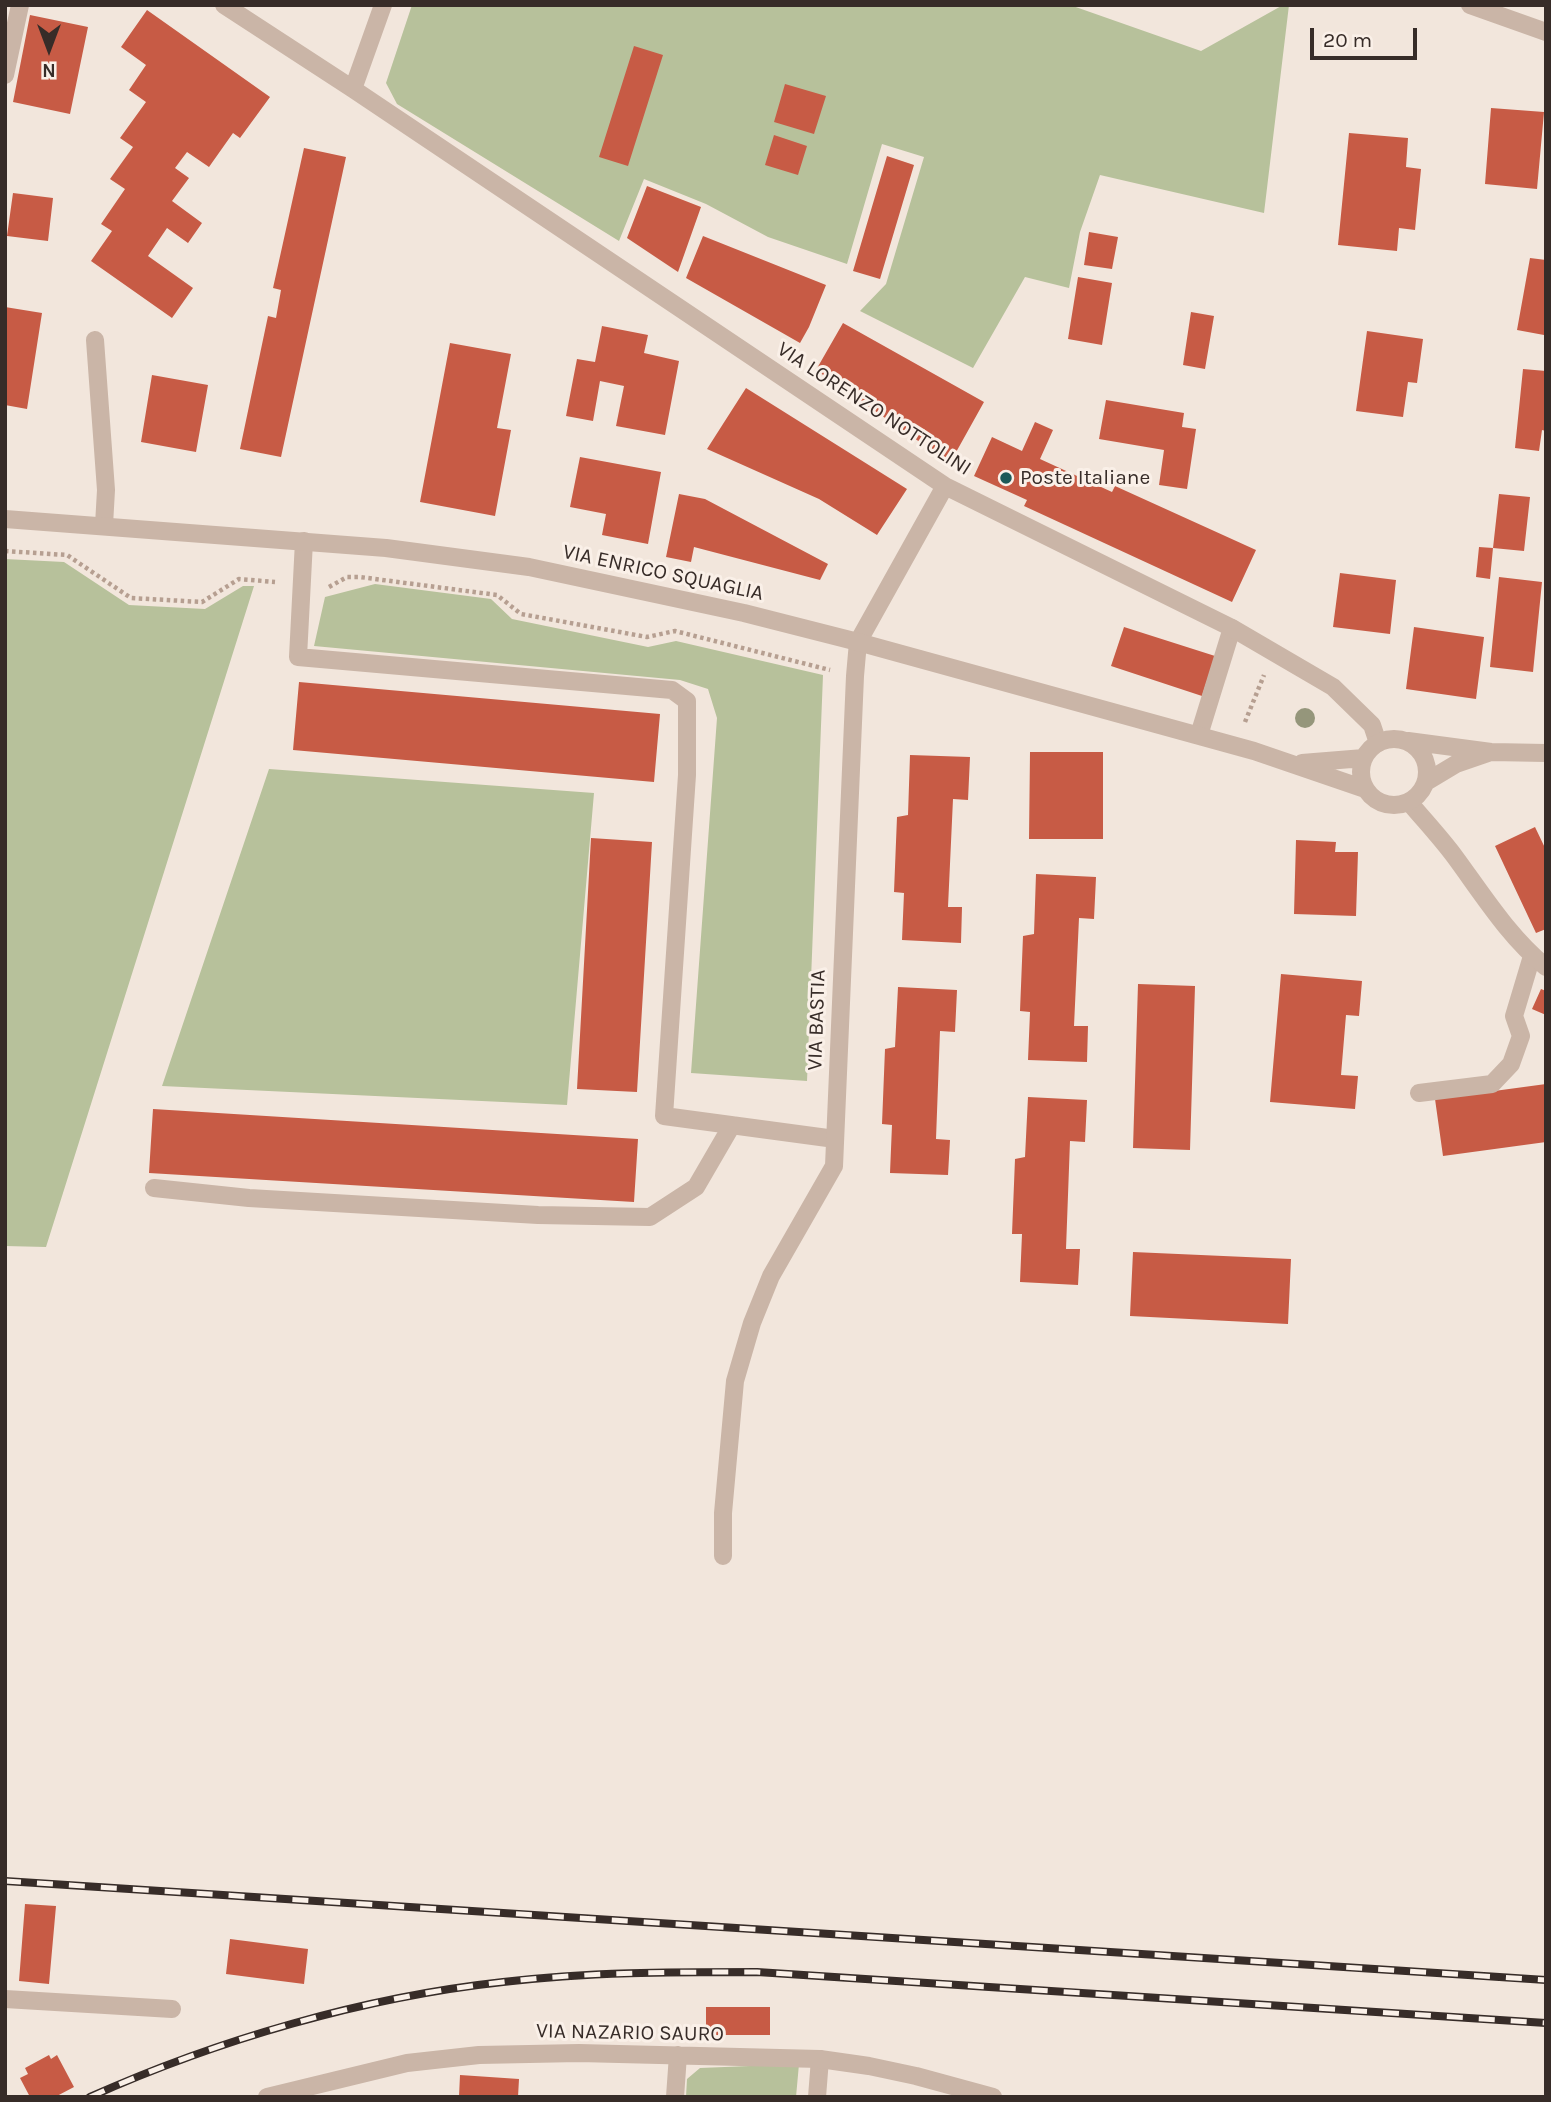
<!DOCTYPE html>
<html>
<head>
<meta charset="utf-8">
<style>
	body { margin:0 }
	#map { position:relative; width:1551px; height:2102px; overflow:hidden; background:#f2e6dc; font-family:Karla,sans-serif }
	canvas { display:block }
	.frame { position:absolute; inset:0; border:7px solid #372c28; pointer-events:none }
	.north { position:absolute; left:14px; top:14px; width:70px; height:70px; -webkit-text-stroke:5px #faf0e8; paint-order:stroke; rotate:180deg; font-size:19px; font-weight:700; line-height:28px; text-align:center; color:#372c28 }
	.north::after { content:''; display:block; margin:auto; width:24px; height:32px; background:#372c28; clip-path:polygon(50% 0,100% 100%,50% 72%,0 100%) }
	.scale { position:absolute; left:1310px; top:28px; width:107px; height:32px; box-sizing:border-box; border:4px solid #372c28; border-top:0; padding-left:9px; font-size:21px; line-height:24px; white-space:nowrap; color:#372c28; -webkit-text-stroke:5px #faf0e8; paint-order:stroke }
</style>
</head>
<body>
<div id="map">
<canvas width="1551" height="2102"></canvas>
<div class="frame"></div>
<div class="north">N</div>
<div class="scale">20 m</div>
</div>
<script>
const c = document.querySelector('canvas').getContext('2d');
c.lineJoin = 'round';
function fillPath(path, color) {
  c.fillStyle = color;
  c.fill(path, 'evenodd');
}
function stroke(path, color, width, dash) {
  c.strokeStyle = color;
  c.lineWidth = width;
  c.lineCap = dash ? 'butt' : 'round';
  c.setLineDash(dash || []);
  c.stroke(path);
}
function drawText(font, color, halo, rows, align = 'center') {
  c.font = font + ' Karla,sans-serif';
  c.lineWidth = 6;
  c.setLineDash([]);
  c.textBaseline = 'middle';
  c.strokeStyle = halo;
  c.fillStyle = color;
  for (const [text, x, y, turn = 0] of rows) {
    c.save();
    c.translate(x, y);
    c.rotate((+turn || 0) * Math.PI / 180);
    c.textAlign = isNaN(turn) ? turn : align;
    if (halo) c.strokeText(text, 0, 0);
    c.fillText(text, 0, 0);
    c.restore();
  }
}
const green = new Path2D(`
	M412 5H1070L1201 51 1283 5H1289L1264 213 1100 175 1080 232 1069 288 1025 277 973 368 860 311 886 284 924 157 882 144 847 264 768 237 706 204 644 179 619 241 397 104 386 83Z
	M5 559 64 562 129 605 205 609 243 586H254L46 1247 5 1246Z
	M375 584 491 599 512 619 648 647 676 641 823 675 807 1081 691 1073 717 718 708 689 680 680 314 646 325 597Z
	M269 769 594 793 567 1105 162 1086Z
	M799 2064 796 2097H686L687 2079 700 2068Z`);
const building = new Path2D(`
	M147 10 270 97 240 138 233 133 209 167 187 152 175 168 189 178 172 201 202 223 188 243 167 228 148 256 193 288 172 318 91 261 112 231 101 224 125 189 110 179 133 147 120 138 146 102 129 90 146 65 121 47Z
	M30 15 88 27 70 114 13 102Z
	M634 46 663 55 628 166 599 157Z
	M785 84 826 96 814 134 774 122Z
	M1491 108 1544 112 1537 189 1485 184Z
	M1349 133 1408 138 1406 167 1421 169 1415 230 1399 228 1397 251 1338 245Z
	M774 135 807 146 798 175 765 165Z
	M304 148 346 157 281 457 240 449 268 316 276 318 281 290 273 288Z
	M887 156 914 165 880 279 853 271Z
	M647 186 701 207 678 272 627 238Z
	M13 193 53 198 48 241 7 236Z
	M1089 232 1118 237 1112 269 1084 265Z
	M703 236 826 285 809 327 800 343 686 278Z
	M1530 258 1546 260 1544 335 1517 330Z
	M1078 277 1112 283 1102 345 1068 339Z
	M5 307 42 313 27 409 5 405Z
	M1191 312 1214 316 1205 369 1183 365Z
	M843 323 984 402 950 463 816 370Z
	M602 326 648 335 644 353 679 361 665 435 616 426 624 386 600 381 593 421 566 416 577 359 595 362Z
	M1367 331 1423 339 1417 383 1408 382 1403 417 1356 411Z
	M450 343 511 354 497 428 511 430 495 516 420 502Z
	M1523 369 1546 371V431L1542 430 1539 451 1515 448Z
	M152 375 208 385 196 452 141 442Z
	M746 388 907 489 877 535 819 499 707 449Z
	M1106 400 1184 413 1182 427 1196 429 1187 489 1159 485 1164 450 1099 439Z
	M1035 422 1053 430 1040 459 1112 492 1115 486 1256 550 1232 602 1024 506 1027 500 974 476 992 437 1022 451Z
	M580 457 661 472 648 544 602 535 606 514 570 507Z
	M679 494 705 499 828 564 820 580 694 547 691 562 666 557Z
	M1499 494 1530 497 1524 551 1493 548Z
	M1479 547 1493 548 1490 579 1476 577Z
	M1340 573 1396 580 1390 634 1333 627Z
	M1499 577 1542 582 1533 672 1490 667Z
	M1124 627 1215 656 1202 696 1111 666Z
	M1414 627 1484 637 1476 699 1406 689Z
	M299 682 660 714 654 782 293 750Z
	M1030 752H1103V839H1029Z
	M910 755 970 757 968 800 953 799 948 907H962L961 943 902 940 904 893 894 892 897 817 908 815Z
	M1535 827 1546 850V929L1536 933 1495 846Z
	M591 838 652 842 637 1092 577 1089Z
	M1296 840 1336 842 1335 852H1358L1356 916 1294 914Z
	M1036 874 1096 877 1094 919 1079 918 1074 1026H1088L1087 1062 1028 1060 1030 1012 1020 1011 1023 936 1034 934Z
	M1281 974 1362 981 1359 1016 1346 1015 1341 1075 1358 1076 1355 1109 1270 1102Z
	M1138 984 1195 986 1190 1150 1133 1148Z
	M898 987 957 990 955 1032 940 1031 936 1139 950 1140 948 1175 890 1173 892 1125 882 1124 885 1049 895 1047Z
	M1541 989 1546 991V1015L1532 1009Z
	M1546 1084V1142L1443 1156 1435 1099Z
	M1028 1097 1087 1100 1085 1142 1070 1141 1066 1249H1080L1078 1285 1020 1282 1022 1234H1012L1015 1159 1025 1157Z
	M153 1109 638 1139 634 1202 149 1173Z
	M1133 1252 1291 1259 1288 1324 1130 1316Z
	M25 1904 56 1906 49 1984 19 1981Z
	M230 1939 308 1949 304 1984 226 1974Z
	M706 2007H770V2035H706Z
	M49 2055 51 2059 57 2055 74 2087 55 2097H30L20 2078 28 2074 25 2068Z
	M460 2075 519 2079 518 2097H459Z`);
const path = new Path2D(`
	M5 551 67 555 131 598 202 602 239 579 275 582
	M329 587 347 577H360L497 595 521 614 647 637 675 631 830 670
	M1245 722 1264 675`);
const service = new Path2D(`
	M5 75 20 5
	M95 340 106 490 104 525
	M304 541 298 657 672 690 687 701V775L664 1116 835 1139
	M1199 735 1232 628
	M1419 1093 1492 1084 1511 1064 1521 1036 1514 1016 1532 956
	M154 1188 249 1198 538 1215 650 1217 696 1187 732 1125
	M5 1999 172 2009
	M817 2097 820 2059`);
const minor = new Path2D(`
	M224 5 353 89 945 486 1232 628 1333 687 1372 725 1378 743
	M1470 5 1546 32
	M353 89 383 5
	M1409 802C1424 820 1441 838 1455 857 1483 895 1509 937 1546 967
	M723 1556V1513L735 1381 752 1323 771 1276 834 1166 855 676 858 642 945 486
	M267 2097 407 2063 479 2055 579 2053 820 2059 869 2066 916 2076 993 2097
	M675 2097 678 2055`);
const tertiary = new Path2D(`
	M5 519 386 548 529 567 744 613 858 642 1254 751 1365 789
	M1361 772a33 33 0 1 1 66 0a33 33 0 1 1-66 0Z
	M1408 741 1491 752 1546 753
	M1302 763 1364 758
	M1426 782 1456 764 1488 753`);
const rail = new Path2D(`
	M5 1881 1546 1980
	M90 2097C217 2040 364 1997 503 1982 587 1972 672 1972 757 1972L1546 2023`);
const trees = [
	[1305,718]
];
const markers = [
	[1006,478,7,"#1d5958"]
];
const streetNames = [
	["VIA LORENZO NOTTOLINI",874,409,33],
	["VIA ENRICO SQUAGLIA",663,573,12],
	["VIA BASTIA",817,1020,-88],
	["VIA NAZARIO SAURO",630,2033,1]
];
const poiNames = [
	["Poste Italiane",1020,478]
];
fillPath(green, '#b7c19b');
fillPath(building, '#c75b45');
stroke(path, '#b69f91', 4.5, [3.5, 3.5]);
stroke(service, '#cab5a7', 18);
stroke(minor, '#cab5a7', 18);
stroke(tertiary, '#cab5a7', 18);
stroke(rail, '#372c28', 8);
stroke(rail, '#faf0e8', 5, [16]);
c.fillStyle = '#95967b';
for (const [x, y] of trees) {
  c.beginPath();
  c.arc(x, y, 10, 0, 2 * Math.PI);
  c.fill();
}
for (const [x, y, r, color] of markers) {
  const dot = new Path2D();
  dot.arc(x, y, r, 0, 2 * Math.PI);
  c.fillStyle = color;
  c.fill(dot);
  stroke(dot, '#faf0e8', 2.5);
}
drawText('21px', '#372c28', '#faf0e8', streetNames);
drawText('21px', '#372c28', '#faf0e8', poiNames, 'left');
</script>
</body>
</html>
